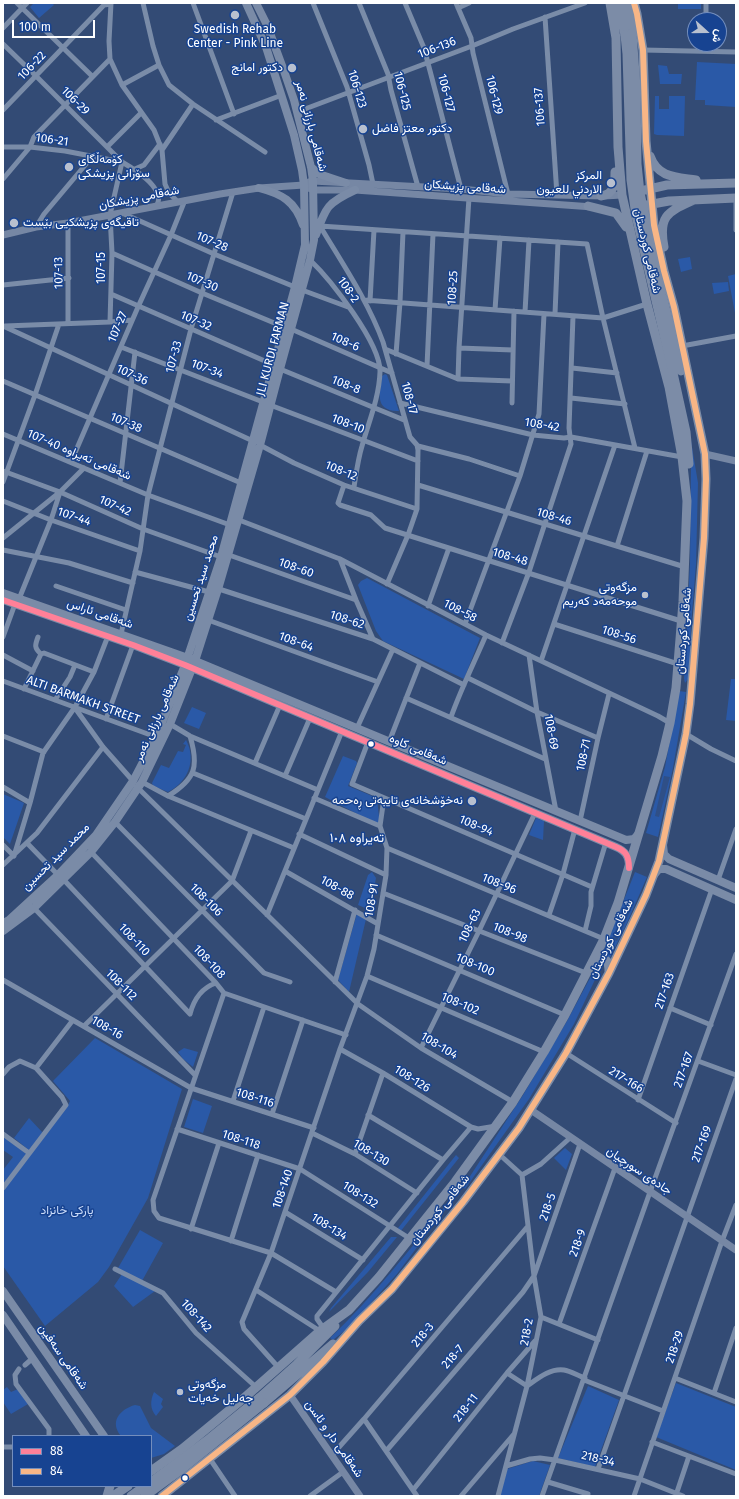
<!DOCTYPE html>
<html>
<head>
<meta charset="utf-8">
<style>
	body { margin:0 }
	#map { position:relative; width:739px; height:1499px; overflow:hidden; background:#334b75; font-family:"Fira Sans",Vazirmatn,sans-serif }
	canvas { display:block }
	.frame { position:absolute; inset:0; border:4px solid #fff; pointer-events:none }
	.legend { position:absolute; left:12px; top:1435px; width:140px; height:52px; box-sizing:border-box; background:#174391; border:1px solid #748ebd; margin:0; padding:5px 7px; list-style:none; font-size:12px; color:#fff }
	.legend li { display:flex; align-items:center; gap:8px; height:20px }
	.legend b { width:20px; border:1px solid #748ebd }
	.north { position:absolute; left:687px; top:12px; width:40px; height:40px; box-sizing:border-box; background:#174391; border:1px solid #748ebd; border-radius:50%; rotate:111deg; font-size:11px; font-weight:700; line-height:16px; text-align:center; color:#fff }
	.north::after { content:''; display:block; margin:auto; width:14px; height:18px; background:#b8c0cf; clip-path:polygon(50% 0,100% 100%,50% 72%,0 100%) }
	.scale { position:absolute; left:12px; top:20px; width:83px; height:18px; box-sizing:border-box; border:2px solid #fff; border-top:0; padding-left:5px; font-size:12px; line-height:14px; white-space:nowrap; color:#fff; -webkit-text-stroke:3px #174391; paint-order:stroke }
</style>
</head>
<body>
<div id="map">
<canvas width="739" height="1499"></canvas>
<div class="frame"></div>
<ul class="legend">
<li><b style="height:5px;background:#ff8098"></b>88</li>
<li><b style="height:5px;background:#f8b686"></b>84</li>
</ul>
<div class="north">ش</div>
<div class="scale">100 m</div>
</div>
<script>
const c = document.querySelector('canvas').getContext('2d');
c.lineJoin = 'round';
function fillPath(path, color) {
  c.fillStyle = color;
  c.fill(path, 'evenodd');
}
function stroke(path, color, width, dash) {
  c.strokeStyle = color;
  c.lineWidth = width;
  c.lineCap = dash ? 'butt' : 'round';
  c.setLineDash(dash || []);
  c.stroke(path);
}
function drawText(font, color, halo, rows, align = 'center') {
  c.font = font + ' "Fira Sans",Vazirmatn,sans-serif';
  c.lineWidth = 3;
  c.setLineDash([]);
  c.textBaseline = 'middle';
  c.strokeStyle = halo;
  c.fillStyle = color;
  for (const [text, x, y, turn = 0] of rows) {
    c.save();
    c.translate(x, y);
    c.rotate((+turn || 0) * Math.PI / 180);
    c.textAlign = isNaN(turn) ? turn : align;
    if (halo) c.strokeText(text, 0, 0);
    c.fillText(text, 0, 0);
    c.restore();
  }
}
const green = new Path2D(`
	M34 3H52L54 5 39 18 30 7Z
	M678 3H701V9H678Z
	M697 62 736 64V107L705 105V100H695Z
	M658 65 667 66 669 74H682L681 84H660Z
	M655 96H659V109H669V96H685L684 136 657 135 654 134Z
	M690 257 692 269 681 272 678 259Z
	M736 274V312L735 313 728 276Z
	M728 282 729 291 714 294 712 283Z
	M385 374 387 375 399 411H397C374 410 380 393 382 376Z
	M690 435 698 483 696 564 691 626 690 670 688 679 685 683 684 679 690 564 691 461Z
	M367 578 480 638 464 679 383 641 376 631 358 585 361 581Z
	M731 679H736V701H735L736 702V721L726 720Z
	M679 691 686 692 673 768 658 837 646 833 665 767Z
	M192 707 206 713 199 729 184 723Z
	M186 740C197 760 188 782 168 792L153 786 152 783 161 765 169 768 178 751 183 752 186 745 183 744Z
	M343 756 356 761 357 763 348 786 377 798 380 826 325 797Z
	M3 794 24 803 10 844 3 837Z
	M536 818 544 821 543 840 529 835Z
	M372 872 376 878 370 910 358 905 368 875Z
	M635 872 647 877 628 921 609 960 601 957Z
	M357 913 366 919 349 992 338 980Z
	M597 965H600L601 967 574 1024 529 1099 465 1189 463 1187 523 1095 567 1021Z
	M95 1038 182 1089 148 1198 109 1267 98 1282 45 1326 3 1266V1170L13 1157 3 1150V1136L28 1155 67 1107 70 1101 53 1081Z
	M184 1048 198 1052 193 1067 183 1059 178 1052Z
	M193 1099 212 1106 203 1133 184 1127Z
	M29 1118 43 1133 30 1151 14 1138Z
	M565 1148 572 1154 566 1170 554 1158Z
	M456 1155 459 1158 400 1232 398 1228Z
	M446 1205 448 1206 397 1274 348 1328 333 1340 330 1338C373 1297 409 1250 446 1205Z
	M140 1230 163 1243 142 1281 118 1268Z
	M391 1237H397L368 1272 329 1312 331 1308Z
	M122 1274 155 1291 133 1307 114 1286Z
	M676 1383 736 1407V1470L656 1437Z
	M588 1386 619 1400 595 1467 558 1458Z
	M7 1387 11 1392 18 1389 28 1404 11 1414 3 1402V1390Z
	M154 1392 163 1399 161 1404 163 1407 156 1416C150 1409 150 1401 154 1392Z
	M135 1405 140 1406 151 1428 175 1446 164 1454 151 1458V1436H121C109 1422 120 1409 135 1405Z
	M533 1461 550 1465 539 1496H500L507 1469Z`);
const water = new Path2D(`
	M664 776 670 777 659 817 655 816Z
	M629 900 634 902 617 941 612 939Z`);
const street = new Path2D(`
	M17 3 92 76
	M111 3 109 41 110 59 122 85 154 130 162 150 165 184 169 193 177 201
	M143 3 153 46 159 65 169 85 193 104 265 152
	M193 3 234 114
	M313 3 347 87 369 165 373 184
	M359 3 388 74 391 90 418 187
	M405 3 424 48 461 189
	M456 3 471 38 473 53 508 194
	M458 8 469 3
	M545 17 557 195
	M706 20V3
	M3 28 27 3
	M3 44 36 76 122 162C134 169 166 188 157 205
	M643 50 736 52
	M122 85 159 65
	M3 110 104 5 111 4
	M297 112 472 46 513 29 585 3
	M216 120 282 95
	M3 147H30L65 151 122 162 110 215 112 253 110 322
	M107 147 141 113
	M162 150 193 104
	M135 169 144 165 160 144
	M3 179 30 147 34 137 110 59
	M736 198V230
	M122 213 214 254 295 287
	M68 223V323
	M320 226 587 244 603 318 635 448
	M320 226C342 263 368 301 383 342L410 437 417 445 418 450 417 509 408 535 387 584
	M36 227 44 214 92 157
	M112 253 202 293 284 327
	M310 260C331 280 381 344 380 372 379 398 369 421 362 446 358 459 356 474 354 487
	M3 285 69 278
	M302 290 348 307
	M111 294 274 365
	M364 300 603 318 647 304
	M370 301 374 230
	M495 310 500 238
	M525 312 529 240
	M555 314 558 242
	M3 326 253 441
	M5 326 110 322 132 320
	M291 329 392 373
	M682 346 736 336
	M121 347 263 402
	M459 348 513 350
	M385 349 458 379 512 381
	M396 354 400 302 403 232
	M427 366 433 234
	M572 368 617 373
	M280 369 404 420
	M458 379 459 348 469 198
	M3 381 241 483
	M571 398 625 404
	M400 403 533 435 564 438 571 437 682 457
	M512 403 514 311
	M270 405 418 461
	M3 434 148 495 230 525
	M260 445 294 463 344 485 417 509
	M418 446 469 459 520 476
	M71 462 138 307 171 235 185 200
	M3 471 60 492 143 529 221 557
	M3 482 35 395 59 324
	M120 483 135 352
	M344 485 338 503 340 505 371 515 385 528 681 621
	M418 485 685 567
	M3 501 51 520 140 551
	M239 520 340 559 486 635 658 716 670 723
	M3 538 60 492 84 468
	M617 546 647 451
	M3 550 69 563 133 583
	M229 555 356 600
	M340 559 356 600 373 639
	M135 572 209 592
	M56 586 126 610
	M219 589 373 639 464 685
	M19 599 51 520 60 492
	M428 606 449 548
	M208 620 378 682
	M465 624 520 476 539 414 544 314
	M554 624 678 664
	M121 634 140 551 148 495 191 329 233 192
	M3 637 15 604
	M38 637C35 645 34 648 41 654L44 653 94 672
	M502 643 529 572 571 444 569 428 573 316
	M3 655 33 671
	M529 655 537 712 556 811
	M541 661 615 445
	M468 678 537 712 598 738
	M3 681 156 737
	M24 689 41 654
	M406 698 545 759
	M55 700 70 677 75 665
	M75 708 103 747 133 781
	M451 717C461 689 474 663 486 635
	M106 719 133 645
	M170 724 190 736 318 790
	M357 728 393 649
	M686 734 711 749 736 761
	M3 736 44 752
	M368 742 352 784 592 887
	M389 742 420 663
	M255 763 280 705
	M193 773 306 819
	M285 776 310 718
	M142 782 168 796 294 848
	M3 787 30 803
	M138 788 358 1004 421 1048 513 1102
	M168 796C196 779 199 766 190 736
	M314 798 380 826
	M580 821 598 738 609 694
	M115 822 264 973 290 982
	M299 834 386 875
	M27 843 58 875
	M3 845 14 856 30 803 43 753 75 707 94 672 108 636
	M387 848 604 939
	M91 852 216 983 224 993 346 1035
	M3 865 37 833 103 747
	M285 871 378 924
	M63 879 190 1014
	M718 880 736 829
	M383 893 586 973
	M34 908 195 1075
	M267 915 342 731
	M549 915 563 874 575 829
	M585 931 591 906V892L606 842
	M376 935 565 1015
	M367 976 544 1052
	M3 980 191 1088 314 1128
	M335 982 355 910
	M224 993 153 1200 154 1211 159 1218 271 1253 336 1292
	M670 1008 711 1025
	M190 1014C194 999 201 988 216 983
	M84 1026 232 881 251 831
	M421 1048 479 931 535 813
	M340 1049 383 1073 471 1127 478 1129 496 1126
	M566 1053 676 1123
	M698 1061 736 1075
	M3 1074 9 1067 20 1061 36 1068
	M638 1100 712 889
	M233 1101 264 1007
	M272 1114 303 1020
	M368 1115 443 1160
	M177 1129 300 1169 409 1238
	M312 1133 355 1154 417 1193
	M3 1134 29 1153
	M355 1154 383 1073
	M522 1175 541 1164 571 1137
	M3 1188 66 1105 62 1097 36 1068 73 1020
	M285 1212 363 1260
	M191 1229 219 1143
	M231 1241 258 1155
	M115 1269 163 1293 196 1333 256 1387
	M256 1290 320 1331
	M541 1317 598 1340
	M559 1324 615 1168
	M324 1329 317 1319V1316L443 1160 471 1127
	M25 1365 33 1358
	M278 1367 244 1329 242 1322 271 1253 340 1049 367 976 374 949 386 875 387 848 380 826 384 798
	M19 1369 15 1375 16 1384 49 1429V1436
	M507 1373 527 1386C537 1379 550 1368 564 1370 571 1371 578 1376 585 1378
	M675 1378 736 1402
	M584 1380 663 1411
	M714 1393 736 1328
	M364 1419 417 1496
	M652 1442 736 1474
	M3 1447H13
	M387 1450 523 1292 534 1276 580 1144
	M332 1455 364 1419 528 1226
	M210 1459 235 1496
	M506 1466 530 1459 540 1458 555 1460 640 1479 683 1496
	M598 1469 736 1079
	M548 1482 588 1494 587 1496
	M413 1490 507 1373 535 1341
	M676 1495 689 1456
	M310 1496 343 1472
	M461 1496 514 1434
	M498 1496 527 1386 541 1317 534 1276 522 1175 500 1155
	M542 1496 650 1192 736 954
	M634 1496 722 1241 736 1205`);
const secondary = new Path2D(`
	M308 188 314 190H355L593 207
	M3 235 36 227 68 223 220 194 259 188 304 185 309 182 313 181 461 189 508 194 604 196 622 195
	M705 454 736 461
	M531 1110 736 1250
	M290 1395 360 1496`);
const primary = new Path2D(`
	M311 167 319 174 346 183
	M259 188C282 194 295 201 303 225
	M316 235C326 207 327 203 355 190
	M3 593 188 658 626 840 634 839 639 833
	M3 600 133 645 185 665 616 847C625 851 629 856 629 867
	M663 845 664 854 669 859 736 888
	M654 875 659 869H666L736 900
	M3 923 9 920 58 875 96 835 133 781 156 737 185 665 221 557 295 287 305 245 304 185 302 170 294 135 266 47 246 3
	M3 931 34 908 91 852 115 822 142 782 170 724 195 661 219 586 260 445 280 369 310 260 314 240 313 181 311 167 294 100 284 71 267 25 256 3
	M3 1291 104 1436
	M3 1315 86 1436`);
const highway = new Path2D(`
	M618 3 625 35
	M627 3 632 33
	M650 156C658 178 676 177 696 180
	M645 190 667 185 736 183
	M601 196C615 194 615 183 615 172
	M647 205 669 201 736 198
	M588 206 616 213 626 227
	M664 247C658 215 668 212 694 200
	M673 373 686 432 689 464
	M592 963C603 955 609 958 609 972
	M259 1398 297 1364 335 1326
	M264 1403 333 1344
	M151 1471 182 1449 244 1398 320 1331 349 1310 379 1277 455 1182 513 1102 544 1052 565 1015 604 939 618 903 662 756 670 723 676 688 683 602 687 501 682 457 669 387 647 304 622 195 618 147 616 38 610 3
	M107 1496 110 1486
	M113 1496 128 1486
	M162 1496 290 1395 323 1362 359 1321 392 1289 463 1202 519 1128 566 1053 609 973 646 895 659 861 686 734 690 704 704 538 706 479 705 454 674 307 664 271 654 225 646 141 643 50 637 14 634 3`);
const highwayBridge = new Path2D(`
	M632 33 636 87 637 164 640 193 662 295 681 371
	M625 35 627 54 631 180 636 216 673 373
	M151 1482 210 1438 259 1398
	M131 1496 145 1486
	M145 1496 182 1469 264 1403`);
const bus1 = new Path2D(`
	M3 600 133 645 185 665 616 847C626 851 629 856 629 868`);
const bus2 = new Path2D(`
	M162 1496 290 1395 323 1362 359 1321 392 1289 463 1202 519 1128 566 1053 609 973 646 895 659 861 686 734 690 704 704 538 706 479 705 454 674 307 664 271 654 225 646 141 643 50 637 14 634 3`);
const markers = [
	[235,15,5,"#b8c0cf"],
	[292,68,5,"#b8c0cf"],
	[363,129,5,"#b8c0cf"],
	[69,167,5,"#b8c0cf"],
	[611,183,5,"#b8c0cf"],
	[14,223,5,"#b8c0cf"],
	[645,595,4,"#b8c0cf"],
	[371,744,3.5,"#fff"],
	[472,801,5,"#b8c0cf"],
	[180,1392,4,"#b8c0cf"],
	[185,1478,3.5,"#fff"]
];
const poiNames = [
	["Swedish Rehab",235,30,"center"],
	["Center - Pink Line",235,44,"center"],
	["دكتور امانج",283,68],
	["دكتور معتز فاضل",372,129,"left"],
	["کۆمەڵگای",78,160,"left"],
	["سۆرانی پزیشکی",78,174,"left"],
	["المركز",602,176],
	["الاردني للعيون",602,190],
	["تاقیگەی پزیشکیی بێست",23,223,"left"],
	["مزگەوتی",637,588],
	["موحەمەد کەریم",637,602],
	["نەخۆشخانەی تایبەتی ڕەحمە",463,801],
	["مزگەوتی",188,1385,"left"],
	["جەلیل خەیات",188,1399,"left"]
];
const streetNames = [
	["106-136",437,48,-21],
	["106-22",32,66,-46],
	["106-123",357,89,73],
	["106-125",402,91,76],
	["106-127",446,93,76],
	["106-129",494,95,76],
	["106-29",75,101,45],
	["106-137",540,107,-94],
	["شەقامی بارزانی نەمر",311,126,75],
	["106-21",52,140,8],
	["شەقامی پزیشکان",465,187,4],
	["شەقامی پزیشکان",139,198,-11],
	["107-28",212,242,23],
	["شەقامی کوردستان",647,251,77],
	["107-15",102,268,-90],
	["107-13",59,273,-91],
	["107-30",202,282,23],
	["108-25",453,288,-86],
	["108-2",348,290,55],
	["107-32",196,321,23],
	["107-27",118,327,-67],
	["108-6",345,342,24],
	["JLI KURDI FARMAN",273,349,-75],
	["107-33",174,357,-75],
	["107-34",207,369,21],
	["107-36",132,375,25],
	["108-8",346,385,22],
	["108-17",409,398,75],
	["107-38",126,423,23],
	["108-10",348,424,21],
	["108-42",542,425,9],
	["شه‌قامی ته‌یراوه‌ 40-107",79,455,23],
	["108-12",341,471,22],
	["107-42",115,506,24],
	["107-44",74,517,19],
	["108-46",554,517,17],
	["108-48",510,557,16],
	["108-60",296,568,20],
	["محمد سید تحسین",201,578,-72],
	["108-58",460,611,27],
	["شەقامی ئاراس",100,614,19],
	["108-62",347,620,18],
	["شەقامی کوردستان",684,631,-85],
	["108-56",619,635,18],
	["108-64",296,642,20],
	["ALTI BARMAKH STREET",83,700,20],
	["شەقامی بارزانی نەمر",157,718,-66],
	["108-69",551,732,80],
	["شەقامی کاوە",418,750,23],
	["108-71",584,755,-78],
	["108-94",476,826,23],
	["محمد سید تحسین",56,857,-45],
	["108-96",499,884,22],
	["108-88",337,888,29],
	["108-106",206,900,45],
	["108-91",372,900,-81],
	["108-63",470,926,-64],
	["108-98",510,933,22],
	["شەقامی کوردستان",611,939,-64],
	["108-110",134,940,47],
	["108-108",209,962,47],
	["108-100",475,965,23],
	["108-112",121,985,45],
	["217-163",665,991,-71],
	["108-102",460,1004,23],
	["108-16",107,1028,30],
	["108-104",439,1046,31],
	["217-167",684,1070,-70],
	["108-126",412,1079,32],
	["217-166",626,1080,32],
	["108-116",255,1098,18],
	["108-118",241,1140,18],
	["217-169",702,1144,-70],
	["108-130",371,1153,31],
	["جادەی سورچیان",639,1171,34],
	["108-140",283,1189,-71],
	["108-132",360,1195,32],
	["218-5",548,1207,-71],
	["شەقامی کوردستان",440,1210,-51],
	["108-134",329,1227,32],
	["218-9",578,1243,-70],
	["108-142",196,1316,48],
	["218-2",527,1332,-79],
	["218-3",423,1335,-50],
	["218-29",675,1347,-71],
	["شەقامی سەفین",63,1357,55],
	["218-7",453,1357,-49],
	["218-11",466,1408,-51],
	["شەقامی دار و ئاسن",334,1439,55],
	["218-34",598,1459,13]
];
const parkNames = [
	["پارکی خانزاد",67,1211]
];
const neighbourhoodNames = [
	["تەیراوە ١٠٨",357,838]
];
fillPath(green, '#2a59a7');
fillPath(water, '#2f4f87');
stroke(street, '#7a8ca8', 5);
stroke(secondary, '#7687a4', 7);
stroke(primary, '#7a8ba7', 8);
stroke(highway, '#7c8ca7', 9);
stroke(highwayBridge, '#7c8ca7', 9);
stroke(bus1, '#ff8098', 6);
stroke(bus2, '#f8b686', 6);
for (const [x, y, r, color] of markers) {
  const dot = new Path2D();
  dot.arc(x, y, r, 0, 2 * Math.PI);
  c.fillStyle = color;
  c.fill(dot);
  stroke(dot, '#174391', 1.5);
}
drawText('12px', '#fff', '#174391', poiNames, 'right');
drawText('12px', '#fff', '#174391', streetNames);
drawText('12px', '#ccddfb', '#174391', parkNames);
drawText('13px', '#fff', '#174391', neighbourhoodNames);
</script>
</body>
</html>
